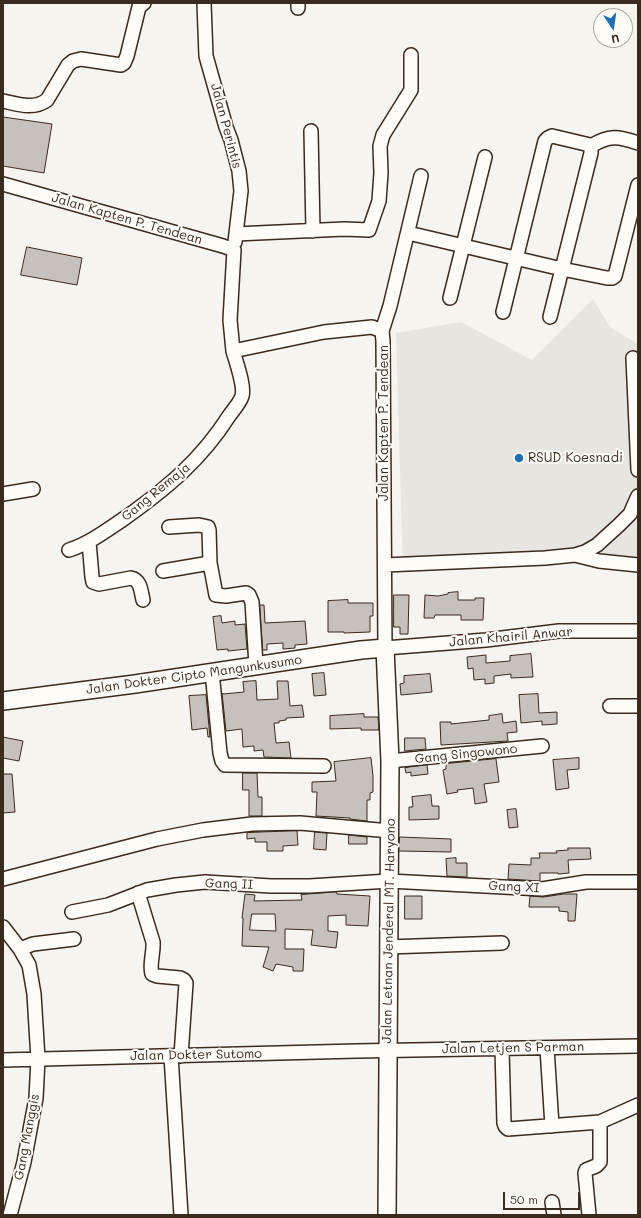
<!DOCTYPE html>
<html>
<head>
<meta charset="utf-8">
<style>
	body { margin:0 }
	#map { position:relative; width:641px; height:1218px; overflow:hidden; background:#f5f4ee; font-family:Mali,sans-serif }
	canvas { display:block }
	.frame { position:absolute; inset:0; border:4px solid #3b2a1e; pointer-events:none }
	.north { position:absolute; left:593px; top:8px; width:40px; height:40px; box-sizing:border-box; background:#fdfcf7; border:1px solid #afa8a0; border-radius:50%; rotate:167deg; font-size:11px; font-weight:700; line-height:16px; text-align:center; color:#3b2a1e }
	.north::after { content:''; display:block; margin:auto; width:14px; height:18px; background:#1f6fb2; clip-path:polygon(50% 0,100% 100%,50% 72%,0 100%) }
	.scale { position:absolute; left:503px; top:1192px; width:77px; height:18px; box-sizing:border-box; border:2px solid #3b2a1e; border-top:0; padding-left:5px; font-size:12px; line-height:14px; white-space:nowrap; color:#3b2a1e; -webkit-text-stroke:3px #fdfcf7; paint-order:stroke }
</style>
</head>
<body>
<div id="map">
<canvas width="641" height="1218"></canvas>
<div class="frame"></div>
<div class="north">U</div>
<div class="scale">50 m</div>
</div>
<script>
const c = document.querySelector('canvas').getContext('2d');
c.lineJoin = 'round';
function fillPath(path, color) {
  c.fillStyle = color;
  c.fill(path, 'evenodd');
}
function stroke(path, color, width, dash) {
  c.strokeStyle = color;
  c.lineWidth = width;
  c.lineCap = dash ? 'butt' : 'round';
  c.setLineDash(dash || []);
  c.stroke(path);
}
function drawText(font, color, halo, rows, align = 'center') {
  c.font = font + ' Mali,sans-serif';
  c.lineWidth = 4;
  c.setLineDash([]);
  c.textBaseline = 'middle';
  c.strokeStyle = halo;
  c.fillStyle = color;
  for (const [text, x, y, turn = 0] of rows) {
    c.save();
    c.translate(x, y);
    c.rotate((+turn || 0) * Math.PI / 180);
    c.textAlign = isNaN(turn) ? turn : align;
    if (halo) c.strokeText(text, 0, 0);
    c.fillText(text, 0, 0);
    c.restore();
  }
}
const built = new Path2D(`
	M593 299 610 327 638 344V567L595 557 403 572 396 333 461 322 532 360Z`);
const building = new Path2D(`
	M3 117 52 124 44 173 3 166Z
	M27 247 82 258 77 285 21 275Z
	M458 592V600H475V598H484L483 620H461V615H435L434 618H424L425 595 438 596 448 594V593Z
	M394 595H409L408 634H400V627H394Z
	M348 600V603H373V616H370V632L344 633V632H328V601Z
	M260 605H264L265 623 305 621 307 644 295 645V648L283 649V643L267 644V650H263Z
	M221 616 222 623 235 621V625L245 624 247 649 228 651V649L217 650 213 617Z
	M531 654 533 677 511 678V674L494 676V683L485 684V679L474 680 473 668 468 669 467 657 486 655V663L510 661V656Z
	M324 673 326 695 314 696 312 674Z
	M430 674 432 692 401 695 400 684 404 683V676Z
	M256 681 257 700 278 699 277 681H288L290 706 302 705 304 717 286 718V720L279 721V723H274L276 743 289 742 291 758 264 757 263 750 254 751V746L243 747 242 729 226 731 222 693 223 694 244 692 243 682Z
	M538 694 539 713 557 712V724L542 725V721L521 723 519 695Z
	M206 695 210 737H208L207 728 192 730 189 696Z
	M364 714V717H378L379 730H361V728L330 729V716Z
	M502 714 503 723 516 721 517 732 507 733 508 741 441 745 440 722H451V724L489 720V716Z
	M3 737 23 741 19 761 3 758Z
	M405 738H425L426 749 405 751Z
	M371 758 373 776V792L370 793V800H367V821L350 819V818L316 816 317 792H312V782L336 781 334 762Z
	M579 758V769L567 770 569 788 556 790 553 760Z
	M496 759 499 782 484 784 487 802 475 804 473 788 457 790 458 792 447 794 443 770 446 769V764Z
	M427 765 428 774 411 776V772L406 773 405 768Z
	M243 773H257L258 797H262V816H249V790H243Z
	M3 774H12L15 812 3 813Z
	M431 795 432 806H439V819L409 820V807H413L412 797Z
	M516 809 518 827 509 828 507 810Z
	M297 831 298 845 283 846V851H267V842H255V838L247 839V833Z
	M315 832 327 833 326 850 314 849Z
	M349 835 367 837V844H349Z
	M400 837 451 839V852L399 851Z
	M568 848H590L591 859 568 860 569 873 558 874V873H540V881L508 879 509 864 531 865V858H540L539 853H557L556 851 568 850Z
	M456 858V863H467V877L447 876 446 859Z
	M336 892 337 894 370 896 368 926 346 925V915L328 916V931L338 932 336 948 311 945 313 930 285 929V949H304L303 971H293V967L276 964 273 971 263 967 269 947 242 946 243 918H242L245 894 255 895 254 901 302 900 301 895ZM252 914H275L276 931 250 930Z
	M564 894H577L575 921H568V912L559 911V907H529L530 896 543 897Z
	M405 896H422V919H405Z`);
const minor = new Path2D(`
	M204 3 206 56 226 127 231 140 239 171 241 191 235 242
	M298 3V8
	M3 101C17 104 34 110 47 100L68 65 73 61 81 59 121 65 124 63 127 56 139 7 144 3
	M311 131 313 231
	M591 146C609 135 618 136 638 143
	M3 184 223 246 234 250 230 320 233 351 324 332 372 327 382 331 383 341 385 648 486 640 559 631H638
	M408 233 562 269 591 153V146L590 145 552 136 548 138 545 141 503 312
	M236 234 344 229 369 230 379 201 381 173 380 146 383 135 411 90V55
	M450 298 485 157
	M550 317 562 269 607 278H612L615 276 638 185
	M382 331 390 306 421 176
	M633 358 638 470
	M3 494 33 489
	M169 527 199 525 208 527 209 530 210 563
	M89 542 92 577 93 582 99 584 131 578C141 580 141 592 143 600
	M69 550C90 543 107 530 125 518 167 488 201 460 229 416 233 410 240 403 242 396 245 386 236 362 233 351
	M575 555 599 561 638 565
	M385 565 545 558 575 555 585 552 597 545 619 525 630 514 638 496
	M163 571 210 563 216 595 226 596 246 593 249 595 252 602 256 665
	M212 672 220 753 222 761 225 765 324 766
	M610 706H638
	M390 761 542 746
	M3 879 157 839 203 830 252 824 300 823 390 831
	M138 893 153 942C154 953 149 964 152 974L157 976 180 978 184 980 186 983 181 1056
	M72 912 108 905 147 890 176 885 205 882 271 886H310L389 881 542 889 586 882H638
	M3 927 20 949 29 965 34 994 38 1059 36 1098 24 1162 10 1215
	M388 947 502 943
	M20 949 33 944 74 939
	M547 1048 552 1126
	M502 1049 504 1123 505 1126 508 1129 600 1122 638 1105
	M171 1056 181 1215
	M3 1060 357 1051 638 1046
	M552 1202 554 1215
	M589 1215 585 1173 586 1170 596 1166 600 1162V1122`);
const major = new Path2D(`
	M3 701 135 684 361 650 385 648 390 761 387 1215`);
const markers = [
	[519,458,5,"#1f6fb2"]
];
const streetNames = [
	["Jalan Perintis",226,126,75],
	["Jalan Kapten P. Tendean",127,219,16],
	["Jalan Kapten P. Tendean",384,423,-90],
	["Gang Remaja",156,492,-39],
	["Jalan Khairil Anwar",511,637,-5],
	["Jalan Dokter Cipto Mangunkusumo",194,675,-8],
	["Gang Singowono",466,754,-6],
	["Gang II",229,884,2],
	["Gang XI",514,887,3],
	["Jalan Letnan Jenderal MT. Haryono",389,931,-89],
	["Jalan Letjen S Parman",513,1048,-1],
	["Jalan Dokter Sutomo",196,1055,-1],
	["Gang Manggis",27,1137,-79]
];
const poiNames = [
	["RSUD Koesnadi",528,458]
];
fillPath(built, '#e7e5df');
fillPath(building, '#c7c1bb');
stroke(building, '#3b2a1e', 1);
stroke(minor, '#3b2a1e', 16);
stroke(major, '#3b2a1e', 20);
stroke(minor, '#fdfcf7', 13);
stroke(major, '#fdfcf7', 17);
for (const [x, y, r, color] of markers) {
  const dot = new Path2D();
  dot.arc(x, y, r, 0, 2 * Math.PI);
  c.fillStyle = color;
  c.fill(dot);
  stroke(dot, '#fdfcf7', 1.5);
}
drawText('13px', '#3b2a1e', '#fdfcf7', streetNames);
drawText('13px', '#3b2a1e', '#fdfcf7', poiNames, 'left');
</script>
</body>
</html>
